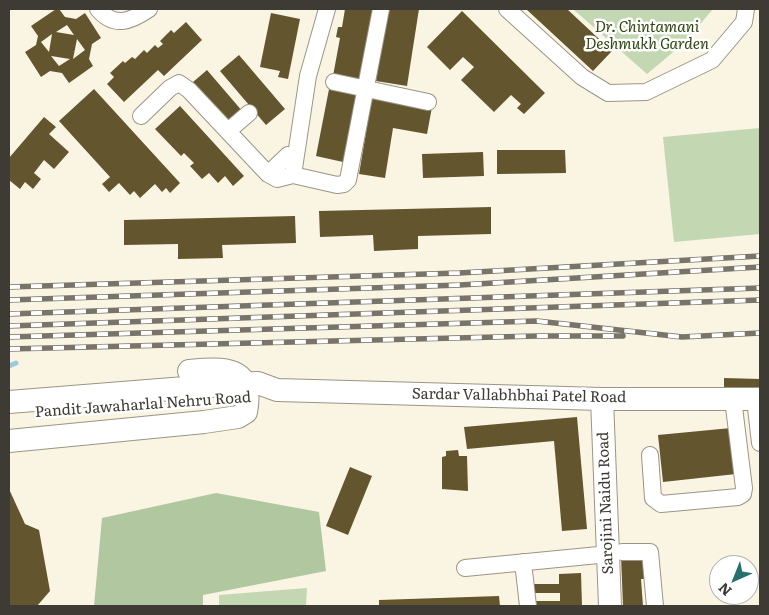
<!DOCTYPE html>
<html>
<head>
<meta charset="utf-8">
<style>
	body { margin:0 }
	#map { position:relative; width:769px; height:615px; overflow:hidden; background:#faf4e3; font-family:Literata,serif }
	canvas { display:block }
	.frame { position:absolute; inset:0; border:10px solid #3d3b34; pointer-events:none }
	.north { position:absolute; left:709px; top:555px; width:50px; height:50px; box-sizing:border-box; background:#fff; border:1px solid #b1b1ae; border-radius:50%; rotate:224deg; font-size:14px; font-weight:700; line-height:20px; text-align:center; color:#3d3b34 }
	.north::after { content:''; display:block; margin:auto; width:18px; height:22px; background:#26716f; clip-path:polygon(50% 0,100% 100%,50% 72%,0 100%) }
</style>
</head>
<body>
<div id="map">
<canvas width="769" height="615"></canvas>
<div class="frame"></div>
<div class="north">N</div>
</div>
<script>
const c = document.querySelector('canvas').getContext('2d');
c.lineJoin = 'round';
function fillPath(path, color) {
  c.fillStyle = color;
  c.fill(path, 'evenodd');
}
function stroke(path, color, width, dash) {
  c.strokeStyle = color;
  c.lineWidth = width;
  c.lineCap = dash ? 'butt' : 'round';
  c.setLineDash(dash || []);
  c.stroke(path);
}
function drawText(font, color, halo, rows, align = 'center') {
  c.font = font + ' Literata,serif';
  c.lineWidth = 5;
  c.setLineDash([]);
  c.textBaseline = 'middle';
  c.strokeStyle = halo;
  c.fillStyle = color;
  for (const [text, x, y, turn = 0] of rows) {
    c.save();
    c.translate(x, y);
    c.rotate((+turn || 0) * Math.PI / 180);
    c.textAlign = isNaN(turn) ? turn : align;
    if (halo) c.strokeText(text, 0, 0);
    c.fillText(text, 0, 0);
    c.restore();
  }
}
const green = new Path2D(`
	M573 9H713L684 43 647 74Z
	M760 128V234L674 242 663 137Z
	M307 588 306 606H219V595Z`);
const forest = new Path2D(`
	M216 493 319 512 326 571 203 595V606H94L102 518Z`);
const stream = new Path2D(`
	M9 366 16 363`);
const building = new Path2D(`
	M56 9H59L65 17 76 19 85 13 101 38 92 44 89 59 93 66 69 83 62 73 50 71 41 77 25 52 36 45 38 36 31 26ZM67 25 74 35 56 32ZM52 34 49 52 41 42ZM77 39 85 50 73 59ZM51 56 70 59 59 66Z
	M345 9H374L360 81 333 76 340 38 336 37 338 27H342Z
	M388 9H419L407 86 376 81Z
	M526 9H567L612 51 593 71Z
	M462 11 545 93 524 114 517 108 521 104 511 95 494 112 461 80 474 67 463 57 450 70 427 47Z
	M271 13 300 19 288 79 278 77 280 71 260 67Z
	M186 22 202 40 164 76 158 70 124 102 107 84 114 77 110 73 123 61 125 63 132 57 135 59 144 50 147 53 155 45 158 48 163 44 160 41 171 30 174 33Z
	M239 55 285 109 266 125 220 71Z
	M207 70 243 112 229 124 193 82Z
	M330 84 358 90 343 162 316 156Z
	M94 89 180 183 170 193 166 188 162 192 155 184 140 198 134 191 130 195 119 183 109 192 102 184 110 177 59 121Z
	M372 97 432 107 427 134 393 128 385 178 359 174Z
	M180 106 244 176 233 186 225 176 218 183 209 173 202 179 190 166 194 163 184 153 181 156 155 129Z
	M44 117 56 127 49 134 69 152 54 169 44 160 34 173 41 179 33 189 25 182 20 189 9 180V158Z
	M497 150H565L566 173 497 174Z
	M483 152 484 176 423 178 422 154Z
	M491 207V234L418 236V249L374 251 373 235 320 237 319 211Z
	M295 216 296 243 222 245 223 258 178 259V244L124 245V220Z
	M724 378 760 379V388L724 387Z
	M577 417 587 529 562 531 554 441 467 449 464 427Z
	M731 428 736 474 663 482 658 435Z
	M458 450 459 456H467L468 491 442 489V457L446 456V451Z
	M350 467 372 476 348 535 326 526Z
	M9 489 25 524 39 530 50 591 37 606H9Z
	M643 555 645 579H641L643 606H623L621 556Z
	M581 573 582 606H537L536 601H560V593H529V584H559V574Z
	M499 596 500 606H379V600Z`);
const street = new Path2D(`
	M98 9C114 28 130 22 149 9
	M507 9 582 77 608 93 646 92 712 60 744 22 746 9
	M334 82 428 102
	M141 116 170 88 179 83 189 90 268 174 277 179 293 175 308 76 327 9
	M228 131 249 113
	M268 174 288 155
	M293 175 337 185 344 184 348 180 381 9
	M755 399 760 443
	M650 455 653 498 661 504 738 497 743 494 744 488 733 399
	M622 552H650L655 606
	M523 562 528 606
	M465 568 609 554`);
const secondary = new Path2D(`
	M602 399 610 606
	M9 402 235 384 258 383 277 390 602 399H760
	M9 441 204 422 238 417 246 412C255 365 223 368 189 371`);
const rail = new Path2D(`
	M9 287 459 273 760 256
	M9 300 460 285 760 267
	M9 314 760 288
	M9 326 760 300
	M9 337 537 321 682 337 760 333
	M9 349 537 336H623`);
const parkNames = [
	["Dr. Chintamani",647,28],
	["Deshmukh Garden",647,45]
];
const streetNames = [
	["Sardar Vallabhbhai Patel Road",519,396,1],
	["Pandit Jawaharlal Nehru Road",143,405,-4],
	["Sarojini Naidu Road",606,503,-92]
];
fillPath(green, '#c3d7b2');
fillPath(forest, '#b1c7a0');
stroke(stream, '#99ccde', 5);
fillPath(building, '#63562f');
stroke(street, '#9b9585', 18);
stroke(secondary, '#9b9585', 24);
stroke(street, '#fff', 16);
stroke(secondary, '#fff', 22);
stroke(rail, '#78746a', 5.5);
stroke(rail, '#fff', 4, [11]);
drawText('italic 15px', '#2d470d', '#fff', parkNames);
drawText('15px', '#3d3b34', '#fff', streetNames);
</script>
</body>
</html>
